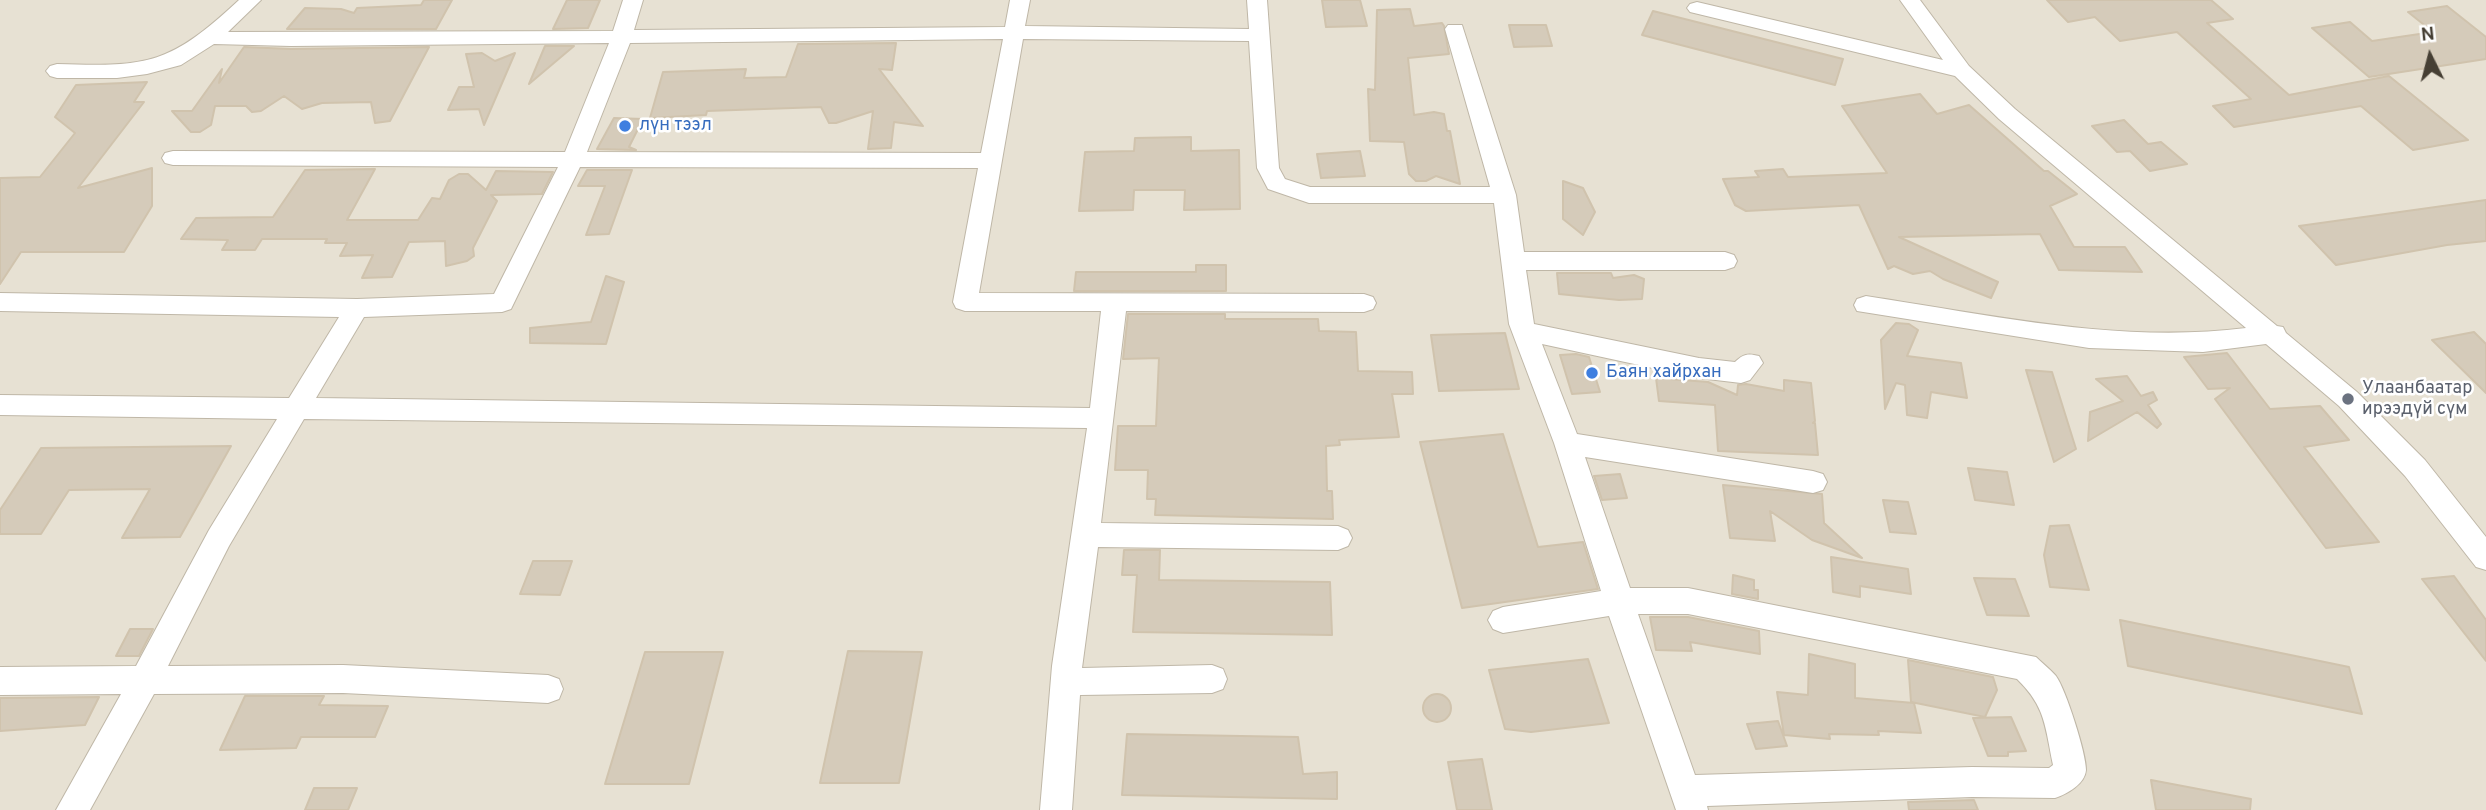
<!DOCTYPE html>
<html>
<head>
<meta charset="utf-8">
<style>
	body { margin:0 }
	#map { position:relative; width:2486px; height:810px; overflow:hidden; background:#f3efe5; font-family:Overpass,sans-serif }
	canvas { display:block }
	.north { position:absolute; left:2395px; top:21px; width:70px; height:70px; -webkit-text-stroke:5px #fff; paint-order:stroke; rotate:354deg; font-size:19px; font-weight:700; line-height:28px; text-align:center; color:#463f34 }
	.north::after { content:''; display:block; margin:auto; width:24px; height:32px; background:#463f34; clip-path:polygon(50% 0,100% 100%,50% 72%,0 100%) }
</style>
</head>
<body>
<div id="map">
<canvas width="2486" height="810"></canvas>
<div class="north">N</div>
</div>
<script>
const c = document.querySelector('canvas').getContext('2d');
c.lineJoin = 'round';
function fillPath(path, color) {
  c.fillStyle = color;
  c.fill(path, 'evenodd');
}
function stroke(path, color, width, dash) {
  c.strokeStyle = color;
  c.lineWidth = width;
  c.lineCap = dash ? 'butt' : 'round';
  c.setLineDash(dash || []);
  c.stroke(path);
}
function drawText(font, color, halo, rows, align = 'center') {
  c.font = font + ' Overpass,sans-serif';
  c.lineWidth = 5;
  c.setLineDash([]);
  c.textBaseline = 'middle';
  c.strokeStyle = halo;
  c.fillStyle = color;
  for (const [text, x, y, turn = 0] of rows) {
    c.save();
    c.translate(x, y);
    c.rotate((+turn || 0) * Math.PI / 180);
    c.textAlign = isNaN(turn) ? turn : align;
    if (halo) c.strokeText(text, 0, 0);
    c.fillText(text, 0, 0);
    c.restore();
  }
}
const residential = new Path2D(`
	M0 0H2486V810H0Z`);
const building = new Path2D(`
	M424 0H452L436 29H287L305 8 341 9 354 13 357 8 421 5Z
	M567 0H600L588 28 553 29Z
	M1322 0H1360L1367 26 1326 27Z
	M2047 0H2211L2233 19 2207 23 2289 95 2389 76 2468 140 2413 150 2361 106 2234 127 2213 106 2251 99 2177 32 2120 41 2095 17 2068 22Z
	M2447 6 2486 37V59L2369 77 2312 28 2350 22 2372 41 2433 32 2408 12Z
	M1410 9 1414 26 1442 23 1444 26 1449 54 1408 58 1414 115 1434 112 1444 114 1447 131H1450L1460 184 1436 176 1426 181H1416L1409 174 1404 142 1370 141 1368 89 1375 90 1377 10Z
	M1653 11 1843 59 1835 85 1642 35Z
	M1509 25H1546L1552 46 1514 47Z
	M896 43 892 70 879 69 923 126 894 122 891 148 868 149 873 111 836 123H829L821 107 707 111 706 115 650 118 663 72 746 69 744 78 786 77 798 44Z
	M545 46H574L529 84Z
	M244 47 291 49 429 47 390 121 375 123 371 102 322 103 302 109 284 96 261 111 252 112 246 106H215L211 125 200 132H191L172 111H192L222 69 219 83Z
	M482 53 495 61 515 53 484 125 479 109 448 110 459 87H474L466 54Z
	M147 82 134 102H144L78 188 152 168V206L124 252H21L0 284V178L40 177 75 133 55 117 76 85Z
	M1920 94 1937 114 1969 105 2044 171H2048L2077 194 2050 206 2074 247H2125L2142 272 2059 270 2040 234 1899 237 1998 282 1991 298 1943 279 1930 271 1913 274 1894 266 1888 269 1859 205 1746 211 1735 205 1723 179 1759 177 1755 171 1783 169 1788 177 1887 173 1842 106Z
	M614 118 643 119 629 147 636 150 597 149Z
	M2124 120 2148 144 2161 142 2187 164 2150 171 2130 151 2117 152 2092 126Z
	M1191 137V151L1239 150 1240 209 1184 210 1185 190H1134L1133 210 1079 211 1085 152 1134 151 1135 138Z
	M1360 151 1365 176 1321 178 1317 154Z
	M375 169 347 220H418L432 198 440 199 449 180 459 174H468L486 190 496 171 553 172 542 194 491 195 497 201 473 248 474 256 467 261 446 266 445 241 409 242 392 277 362 278 373 255 340 256 347 243H325L327 239H262L255 250H222L228 240 181 239 196 218 273 217 305 170Z
	M587 170H632L609 234 586 235 605 186H578Z
	M1563 181 1583 188 1595 212 1583 235 1563 219Z
	M2486 200V241L2447 245 2336 265 2299 226Z
	M1196 265H1226V291H1074L1076 272H1196Z
	M1557 273H1611L1613 278 1634 275 1644 279 1642 299 1619 300 1559 294Z
	M606 276 624 282 606 344 530 343V328L591 322Z
	M1128 314H1225V319H1318L1319 331 1356 332 1358 371 1412 372 1413 394H1392L1399 437 1339 440 1340 445 1326 446 1327 491H1332L1333 519 1155 515 1156 499H1147L1148 470H1115L1118 426H1156L1159 358 1123 359Z
	M1896 323 1909 324 1918 330 1907 356 1961 363 1967 398 1931 392 1927 418 1907 415 1905 385 1896 383 1885 409 1881 340Z
	M2474 332 2486 344V393L2432 340Z
	M1505 333 1519 389 1439 391 1431 335Z
	M2227 353 2270 409 2320 406 2349 440 2304 447 2379 542 2326 548 2215 399 2230 388 2208 389 2184 357Z
	M1576 354 1589 357 1600 392 1572 394 1560 355Z
	M2026 370 2052 372 2076 449 2054 462Z
	M2127 376 2141 396 2153 392 2157 400 2148 405 2161 424 2157 428 2137 412 2088 441 2090 412 2123 401 2096 379Z
	M1656 378 1708 382 1737 395 1738 385 1746 384 1784 391V380L1811 383 1815 421 1813 423H1815L1818 455 1718 451 1715 405 1659 401Z
	M1503 434 1538 547 1583 542 1598 589 1462 608 1420 442Z
	M231 446 180 537 122 538 150 489 69 490 41 534H0V510L41 448Z
	M1968 468 2007 472 2014 505 1975 500Z
	M1620 474 1627 498 1602 500 1594 476Z
	M1723 485 1822 494 1824 523 1862 558 1812 540 1770 511 1775 541 1730 538Z
	M1883 500 1908 502 1916 534 1890 532Z
	M2069 525 2089 590 2050 587 2044 555 2050 526Z
	M1124 550H1160L1159 580 1330 582 1332 635 1133 632 1137 575H1122Z
	M1831 557 1908 569 1911 594 1860 586V597L1833 592Z
	M533 561H572L560 595 520 594Z
	M1733 575 1754 580V590H1758V599L1732 594Z
	M2454 576 2486 620V661L2422 579Z
	M1974 578 2015 579 2029 616 1987 615Z
	M1650 617H1688L1759 631 1760 654 1690 642 1692 651 1656 650Z
	M2120 620 2349 667 2362 714 2128 666Z
	M130 629H153L139 656H116Z
	M848 651 922 652 899 783H820Z
	M645 652H723L689 784H605Z
	M1809 654 1855 664V698L1914 703 1921 733 1878 731 1879 735 1829 734 1830 739 1784 735 1777 692 1808 695Z
	M1588 659 1609 723 1531 732 1505 729 1489 670Z
	M1908 660 1993 677 1997 690 1985 717 1911 702Z
	M1423 708a14 14 0 1 1 28 0a14 14 0 1 1-28 0Z
	M245 696H324L319 705 388 706 375 737H301L296 748 220 750Z
	M99 697 85 725 0 731V698Z
	M2011 717 2026 751 2008 752V756H1988L1973 718Z
	M1778 721 1787 746 1756 749 1747 724Z
	M1127 734 1298 737 1303 774 1337 772V799L1122 795Z
	M1482 759 1492 810H1457L1448 762Z
	M2151 780 2251 799 2250 810H2156Z
	M314 788H357L348 810H305Z
	M1974 800 1978 810H1909L1908 802Z`);
const minor = new Path2D(`
	M239 0H261L228 32 613 31 623 0H643L634 30 1005 27 1010 0H1030L1025 26 1249 29 1247 0H1267L1279 168 1285 179 1310 187H1490L1445 29 1448 25H1462L1516 195 1524 252H1725L1734 255 1737 261 1734 267 1725 270H1526L1534 324 1699 358 1735 362C1743 354 1748 353 1759 356L1763 363 1750 380 1741 383 1699 378 1542 344 1577 434 1813 471 1823 474 1827 482 1823 490 1813 493 1585 457 1630 588H1688L2036 657C2042 663 2050 669 2056 676 2066 690 2086 753 2086 770 2085 784 2067 794 2055 798L1972 797 1707 806 1708 810H1676L1609 616 1503 633 1493 629 1488 620 1493 611 1503 607 1601 591 1554 443 1509 324 1494 203H1309L1268 189 1257 168 1249 41 1023 39 979 293 1364 294 1373 297 1376 303 1373 309 1364 312 1126 311 1101 523 1338 526 1348 530 1352 538 1348 546 1338 550 1098 547 1082 668 1212 665 1223 669 1227 679 1223 689 1212 693 1080 695 1072 810H1040L1052 666 1087 428 304 419 229 546 168 666 343 665 548 675 559 679 563 689 559 699 548 703 343 693 154 694 90 810H56L121 694 0 695V667L136 666 209 530 277 419 0 415V395L289 398 339 317 0 311V293L357 299 494 294 558 167 173 165 165 163 162 158 165 153 173 151 565 152 609 43 291 46 214 44 181 65 147 74 117 78H57L50 76 46 71 50 66 57 64C150 67 170 64 239 0ZM1003 39 981 153 587 152 630 43ZM580 167 978 168 953 302 956 308 965 311H1101L1090 408 316 398 364 317 502 312 511 309ZM1638 614H1688L2017 679C2046 707 2045 727 2053 765L2049 768 1972 767 1695 775Z
	M1900 0H1920L1969 66 2015 109 2277 326 2283 327 2286 333 2357 392 2425 460 2486 537V570L2476 567 2405 476 2339 406 2266 344 2203 352 2089 348 1857 311 1854 305 1857 299 1866 296C1991 315 2120 344 2246 328L1999 119 1955 76 1690 12 1687 8 1690 4 1697 2 1943 60Z`);
const markers = [
	[625,126,7,"#3f7fe0"],
	[1592,373,7,"#3f7fe0"],
	[2348,399,7,"#6b7280"]
];
const shopNames = [
	["лүн тээл",639,126],
	["Баян хайрхан",1606,373]
];
const worshipNames = [
	["Улаанбаатар",2362,389],
	["ирээдүй сүм",2362,410]
];
fillPath(residential, '#e7e1d3');
fillPath(building, '#d5cbba');
stroke(building, '#d0c3ad', 2);
stroke(minor, '#bfb7a7', 2);
fillPath(minor, '#fff');
for (const [x, y, r, color] of markers) {
  const dot = new Path2D();
  dot.arc(x, y, r, 0, 2 * Math.PI);
  c.fillStyle = color;
  c.fill(dot);
  stroke(dot, '#fff', 2.5);
}
drawText('18px', '#366cbe', '#fff', shopNames, 'left');
drawText('18px', '#5b616d', '#fff', worshipNames, 'left');
</script>
</body>
</html>
